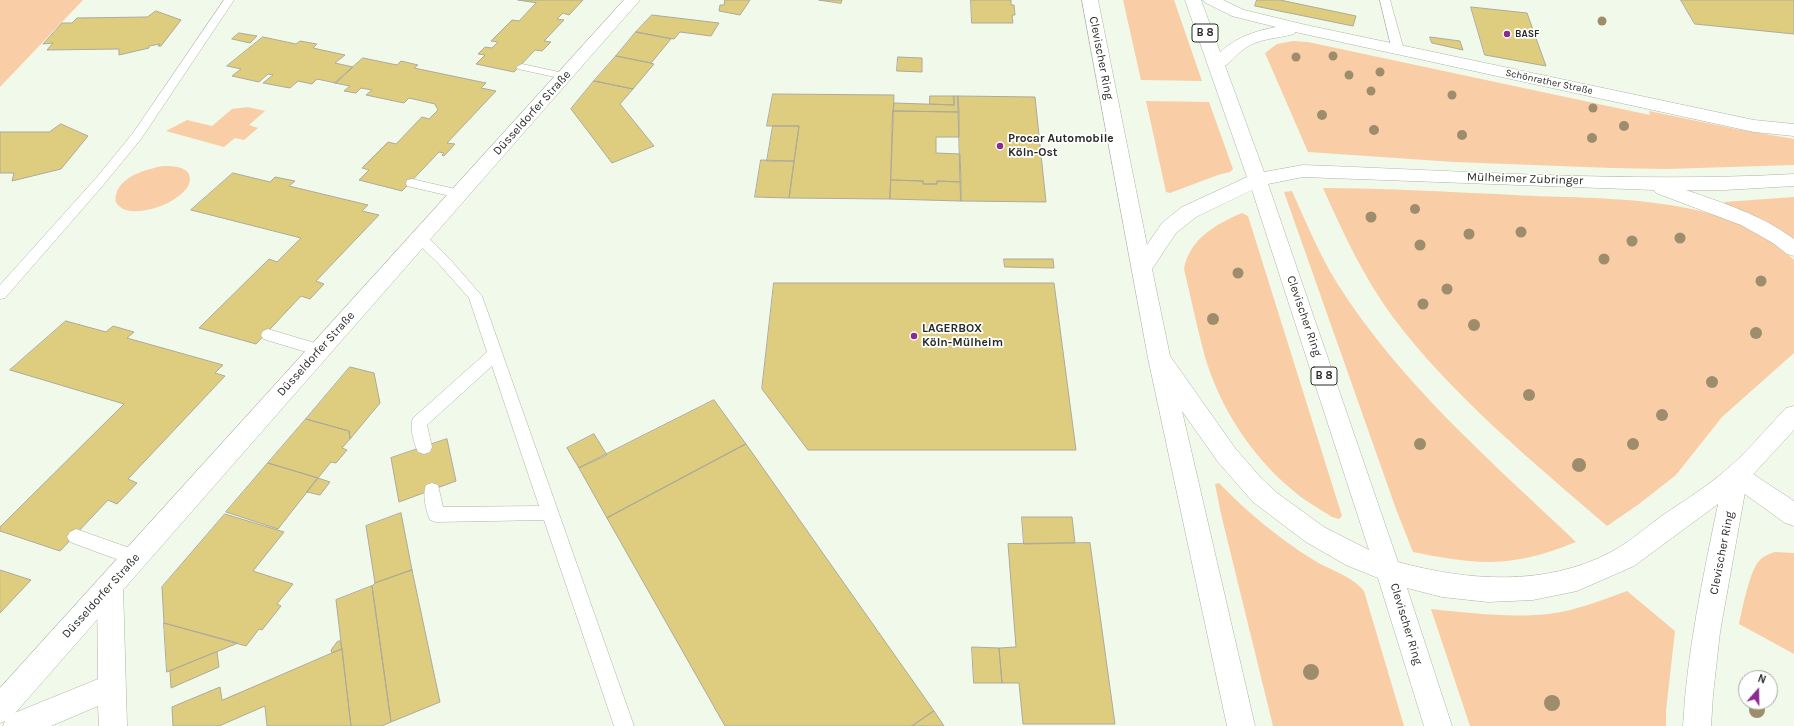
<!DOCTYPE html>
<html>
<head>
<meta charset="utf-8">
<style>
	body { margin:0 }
	#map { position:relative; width:1794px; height:726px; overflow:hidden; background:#f1f9ea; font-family:Karla,sans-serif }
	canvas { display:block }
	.north { position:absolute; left:1738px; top:670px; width:40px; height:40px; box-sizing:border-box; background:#fff; border:1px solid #a9aaa8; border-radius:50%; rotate:20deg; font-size:11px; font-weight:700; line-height:16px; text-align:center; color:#272a25 }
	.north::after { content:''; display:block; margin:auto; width:14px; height:18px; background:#8d2a91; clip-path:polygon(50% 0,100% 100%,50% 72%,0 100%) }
</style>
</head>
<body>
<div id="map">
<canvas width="1794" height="726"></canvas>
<div class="north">N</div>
</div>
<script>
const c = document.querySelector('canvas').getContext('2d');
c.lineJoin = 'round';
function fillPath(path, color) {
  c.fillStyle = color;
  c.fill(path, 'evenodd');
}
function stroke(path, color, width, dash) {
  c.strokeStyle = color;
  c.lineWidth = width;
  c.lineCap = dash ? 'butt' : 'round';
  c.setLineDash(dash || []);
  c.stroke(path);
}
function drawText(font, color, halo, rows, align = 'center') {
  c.font = font + ' Karla,sans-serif';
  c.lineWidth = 3.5;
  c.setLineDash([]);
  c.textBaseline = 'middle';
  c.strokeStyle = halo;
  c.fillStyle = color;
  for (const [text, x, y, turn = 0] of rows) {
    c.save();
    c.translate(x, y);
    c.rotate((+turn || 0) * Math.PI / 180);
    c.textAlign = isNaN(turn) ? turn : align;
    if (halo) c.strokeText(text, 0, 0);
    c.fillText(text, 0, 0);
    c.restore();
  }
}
const green = new Path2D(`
	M0 0H83L0 87Z
	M1123 0H1174L1202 81 1141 80Z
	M1293 41 1308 42 1650 115 1649 111 1736 129 1794 139V165L1666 169 1612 168 1454 162 1308 152 1265 53 1277 44Z
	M1146 101 1209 102 1233 169 1230 172 1218 175 1170 193 1166 192Z
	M248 107 265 111 249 125 258 128 244 140 235 138 224 147 166 131 187 120 212 126 232 109Z
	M163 166C172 166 190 166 190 179 190 187 182 194 176 198 164 207 131 218 119 206 115 203 115 199 116 195 120 176 147 169 163 166Z
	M1323 188C1387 188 1450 192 1514 195 1602 200 1728 192 1794 260V353L1722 417 1676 475 1639 504 1607 526C1534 463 1450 394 1392 316 1363 276 1343 233 1323 188Z
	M1292 191C1306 222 1319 254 1337 283 1400 383 1491 461 1576 542 1558 549 1539 556 1520 559 1484 566 1448 559 1413 552L1396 509 1284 192Z
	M1794 197V239L1768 222 1726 204 1724 202Z
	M1242 213 1248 216 1342 516 1339 519 1332 517C1318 508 1302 499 1290 488 1250 454 1220 407 1205 357 1197 328 1191 298 1184 269 1189 239 1216 224 1242 213Z
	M1219 483C1247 512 1278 538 1312 559 1329 570 1351 575 1364 591L1404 726H1273L1221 514 1215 484Z
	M1775 552 1794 553V654L1739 624C1742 610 1750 570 1759 561 1763 556 1769 554 1775 552Z
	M1627 591 1675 631 1666 711V726H1470L1431 609C1470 613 1509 618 1548 614 1575 611 1602 600 1627 591Z`);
const building = new Path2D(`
	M518 0H583L569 15 563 13 557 19 564 20 544 41 551 42 542 51 535 50 514 72 476 64 485 55 478 54 485 47 492 48 498 42 491 41 512 20 519 21 536 3Z
	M725 0H750L740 15 719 11 720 5H724Z
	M819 0H842L841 3Z
	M971 0H1011V5H1014L1015 15H1012L1013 23H972Z
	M1257 0H1280L1356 16 1353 26 1255 6Z
	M1681 0H1794V34L1695 24Z
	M1471 7 1527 13 1546 66 1485 55Z
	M156 11 181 20 161 46H158L160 44 149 46V48L119 55V49L47 50 53 43 43 44 62 23H72L77 18 147 17Z
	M652 15 719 23 711 36 680 32 674 39 636 32Z
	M636 32 671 39 651 63 616 56Z
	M239 33 257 36 250 43 232 39Z
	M263 37 296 44 300 41 317 44 313 48 345 55 335 63 353 67 336 83 317 79 312 84 298 81 290 88 263 83 273 75 268 74 259 82 232 76 241 69 227 66Z
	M1430 37 1460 41 1463 50 1432 43Z
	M616 56 651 63 654 64 633 89 594 81Z
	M898 57 922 58V72L897 71Z
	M363 58 397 65 401 61 418 65 414 68 486 83 481 88 496 91 447 143 455 144 444 156 442 155 444 153 439 152 402 191 359 180 369 170 362 168 388 142 396 144 422 117 429 119 438 110 435 104 409 98 404 103 366 95 372 90 361 88 356 93 344 91 350 86 335 83Z
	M594 81 633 89 620 104 654 146 612 163 571 109Z
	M773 94 894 95 890 199 789 198 799 126H767Z
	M930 96H954V105L930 104Z
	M954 96H958L959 112 893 111 894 103 954 105Z
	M958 96 1035 97 1046 202 961 201Z
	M893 111 959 112V137H936V153L960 154 961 182 937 181V184H923V181L891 180Z
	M61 124 88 136 61 169 12 181 14 173H0V132H49Z
	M773 126H799L794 161H767Z
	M761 160 794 161 789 198 755 197Z
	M233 173 270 182 275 177 295 181 289 186 368 205 362 211 379 215 316 281 324 284 310 299 301 296 256 344 199 328 269 259 277 262 301 238 191 210Z
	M891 180 923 181V184H937V181L961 182V201L890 199Z
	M1004 259H1053L1054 268 1005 267Z
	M774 283H1054L1076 450H808L762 389Z
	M66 321 106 332 113 326 134 332 127 338 223 365 215 373 225 376 128 479 137 483 117 504 108 500 60 551 0 531V527L124 404 10 370Z
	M350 367 374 373 380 403 350 439 349 431 306 419Z
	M714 400 746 444 607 518 579 468Z
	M306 419 349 431 350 439 342 448 347 450 336 463 331 462 318 478 268 463Z
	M594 434 607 455 579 468 567 448Z
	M447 439 456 481 399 502 391 458Z
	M746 444 934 711 912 726H725L607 518Z
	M268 463 318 478 278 529 226 512Z
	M318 478 330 482 320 495 307 492Z
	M401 513 412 570 375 583 366 526Z
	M225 514 284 532 253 571 293 584 277 604 281 606 262 630 259 629 246 646 164 623 162 587Z
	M1022 517H1072L1075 543 1024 544Z
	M1090 543 1115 724H1023L1019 683H1002L999 648 1016 647 1008 544Z
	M0 570 31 580 0 613Z
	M412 570 440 702 391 722 372 586 375 583Z
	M372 586 391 722 382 726H351L336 600Z
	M164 623 238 643 167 672Z
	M340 641 342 649 332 653 331 650 337 642Z
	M972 647 999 648 1002 683H974Z
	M342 649 351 726H267L265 706 219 726H173L172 707 220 687 222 700Z
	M217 652 219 667 171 688 170 671Z
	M934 711 944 726H912Z`);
const lane = new Path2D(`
	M224 0H234L141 139 105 183 5 298 0 299V285L97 177 133 133Z
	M1380 0H1390L1404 50 1402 52 1398 53 1392 50Z
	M522 64 568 74 570 76 564 79 518 69 516 67Z
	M412 179 464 191 465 194 464 197 459 198 407 186 406 183 407 180Z
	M420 233 425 235 448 257 482 296 634 726H614L544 520 436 522 430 520C426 511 422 494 426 485L432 483 438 485 443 507 539 506 492 366 427 425 432 447 430 452 424 454 418 452C414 443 409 427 413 418L487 352 469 298 438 263 415 241 413 238 415 235Z
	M268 329 325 346 327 350 325 354 320 356 263 339 261 335 263 331Z
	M76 529 141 552 144 558 141 564 135 566 70 542 67 537 70 532Z`);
const street = new Path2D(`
	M1203 0H1223L1244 10 1306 25 1754 120 1794 124V136L1754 132 1295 32 1294 34C1276 39 1259 38 1244 49 1233 57 1225 72 1211 69L1209 65C1225 42 1249 32 1276 27L1232 16 1206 3Z
	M1736 465 1744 468 1794 501V526L1785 523 1728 482 1724 475 1728 468Z
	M110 574 119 578 123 586 127 726H99L98 706 51 726H3L7 716 98 679 97 586 101 578Z`);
const secondary = new Path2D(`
	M624 0H640L10 719 0 723V688Z`);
const primary = new Path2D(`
	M1082 0H1098L1147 245 1162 223 1182 207 1247 177 1185 0H1201L1264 172 1303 165C1466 171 1631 183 1794 174V186L1725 190H1686C1723 203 1762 215 1794 239V256L1787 254 1773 243 1741 225 1656 193 1654 190 1303 177 1268 184 1398 562C1468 581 1545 587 1611 552 1630 542 1646 527 1663 515 1682 502 1702 490 1720 475 1744 456 1764 431 1786 408L1794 406V430L1747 481 1720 632 1713 695 1711 726H1683C1687 651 1703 578 1718 504L1634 566 1577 591 1533 600 1488 602 1442 597 1407 588 1452 726H1424L1378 578 1346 565 1306 542 1253 502 1218 462 1182 411 1255 726H1227L1148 358ZM1252 190 1369 550 1324 527 1277 493 1261 478 1235 448 1170 356 1152 269 1176 233 1196 217Z`);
const trees = [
	[1602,21,4.5],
	[1333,56,4.5],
	[1296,57,4.5],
	[1380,72,4.5],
	[1349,75,4.5],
	[1371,91,4.5],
	[1452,95,4.5],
	[1593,108,4.5],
	[1322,115,5],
	[1624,126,5],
	[1374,130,5],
	[1462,135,5],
	[1592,138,5],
	[1415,209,5],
	[1371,217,5.5],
	[1521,232,5.5],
	[1469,234,5.5],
	[1680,238,5.5],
	[1632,241,5.5],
	[1420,245,5.5],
	[1604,259,5.5],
	[1238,273,5.5],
	[1761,281,5.5],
	[1447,289,5.5],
	[1423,304,5.5],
	[1213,319,6],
	[1474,325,6],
	[1756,333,6],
	[1712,382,6],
	[1529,395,6],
	[1662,415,6],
	[1420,444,6],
	[1633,444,6],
	[1579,465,7],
	[1311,672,8],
	[1552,703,8],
	[1757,710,8]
];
const markers = [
	[1507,34,4,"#8d2a91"],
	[1000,146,4,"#8d2a91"],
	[914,336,4,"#8d2a91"]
];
const farPoinames = [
	["BASF",1515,34]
];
const farStreetnames = [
	["Schönrather Straße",1549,82,12]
];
const shields = [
	[1205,33,26],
	[1324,376,26]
];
const shieldNames = [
	["B 8",1205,33],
	["B 8",1324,376]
];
const streetNames = [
	["Clevischer Ring",1101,58,79],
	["Düsseldorfer Straße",532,113,-48],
	["Mülheimer Zubringer",1525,179,2],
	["Clevischer Ring",1304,316,71],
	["Düsseldorfer Straße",316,354,-48],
	["Clevischer Ring",1722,553,-79],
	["Düsseldorfer Straße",101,596,-48],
	["Clevischer Ring",1406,624,73]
];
const poiNames = [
	["Procar Automobile",1008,139],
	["Köln-Ost",1008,153],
	["LAGERBOX",922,329],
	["Köln-Mülheim",922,343]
];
fillPath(green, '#f9cea7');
fillPath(building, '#decd7f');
stroke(building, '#adaa9a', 1);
stroke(lane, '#adb4a6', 1);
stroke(street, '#adb4a6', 1);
stroke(secondary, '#adb4a6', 1);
stroke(primary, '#adb4a6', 1);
fillPath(lane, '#fff');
fillPath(street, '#fff');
fillPath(secondary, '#fff');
fillPath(primary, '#fff');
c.fillStyle = '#9e8d6c';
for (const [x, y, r] of trees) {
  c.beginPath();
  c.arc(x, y, r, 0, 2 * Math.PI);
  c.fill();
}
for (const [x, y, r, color] of markers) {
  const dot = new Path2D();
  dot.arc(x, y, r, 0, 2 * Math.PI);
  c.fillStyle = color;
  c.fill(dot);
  stroke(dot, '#fff', 1.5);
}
drawText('bold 10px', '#272a25', '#fff', farPoinames, 'left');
drawText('10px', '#272a25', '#fff', farStreetnames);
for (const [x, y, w] of shields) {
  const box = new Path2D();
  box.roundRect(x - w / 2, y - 9, w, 18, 3);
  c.fillStyle = '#fff';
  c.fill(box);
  stroke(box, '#272a25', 1);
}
drawText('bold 11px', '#272a25', null, shieldNames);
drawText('12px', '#272a25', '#fff', streetNames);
drawText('bold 12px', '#272a25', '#fff', poiNames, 'left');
</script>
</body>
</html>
